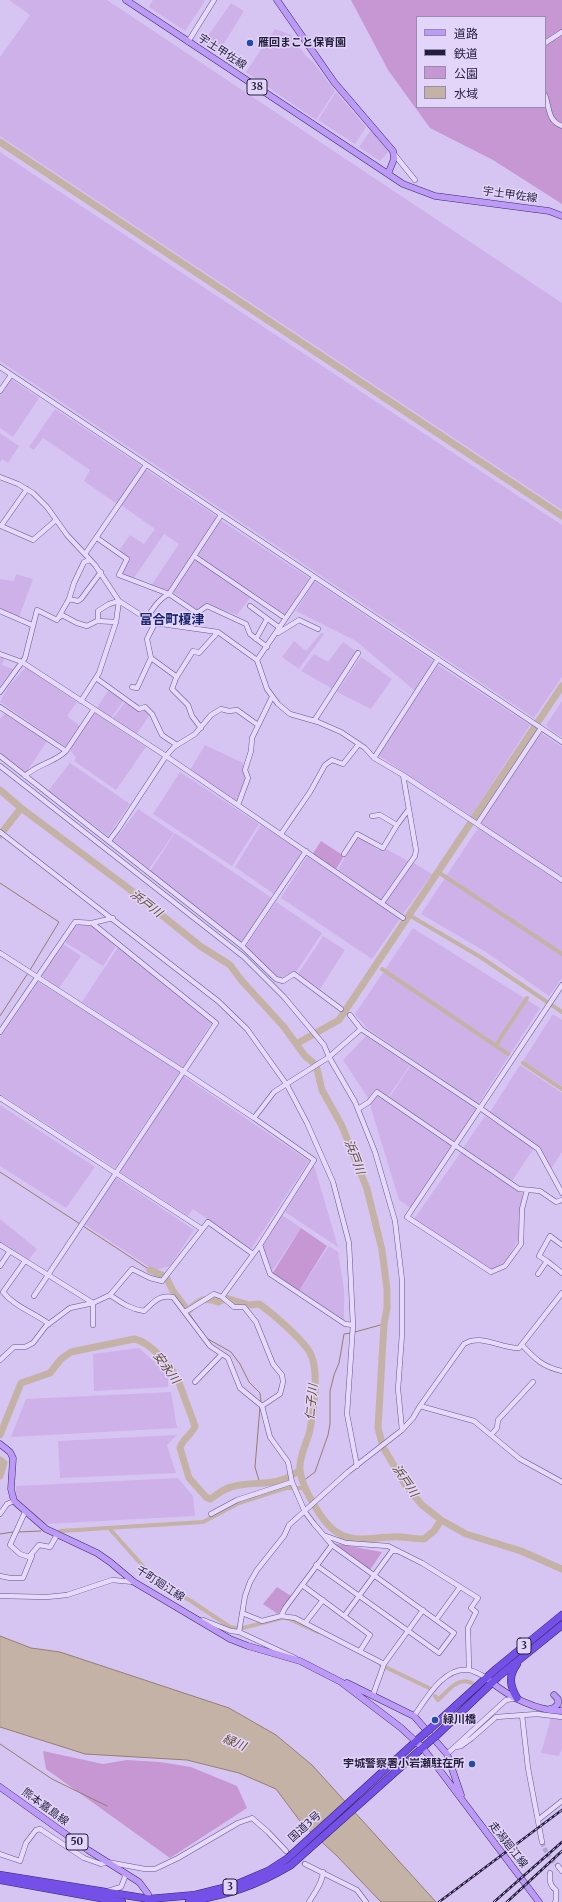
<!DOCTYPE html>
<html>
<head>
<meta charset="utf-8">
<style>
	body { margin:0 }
	#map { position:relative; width:562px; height:1902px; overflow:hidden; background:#d6c5f2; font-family:Merriweather,"Noto Sans JP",serif }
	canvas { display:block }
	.legend { position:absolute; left:416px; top:16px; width:130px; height:92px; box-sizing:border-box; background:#e3d5f9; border:1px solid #968cae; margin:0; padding:5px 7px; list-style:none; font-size:12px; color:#231e3e }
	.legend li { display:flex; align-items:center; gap:8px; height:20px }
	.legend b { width:20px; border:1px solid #968cae }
</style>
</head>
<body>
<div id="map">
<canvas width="562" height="1902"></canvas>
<ul class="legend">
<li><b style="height:5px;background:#bd9af8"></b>道路</li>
<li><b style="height:5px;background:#231e3e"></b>鉄道</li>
<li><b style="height:11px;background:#c697d2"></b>公園</li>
<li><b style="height:11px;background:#c5b2a7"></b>水域</li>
</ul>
</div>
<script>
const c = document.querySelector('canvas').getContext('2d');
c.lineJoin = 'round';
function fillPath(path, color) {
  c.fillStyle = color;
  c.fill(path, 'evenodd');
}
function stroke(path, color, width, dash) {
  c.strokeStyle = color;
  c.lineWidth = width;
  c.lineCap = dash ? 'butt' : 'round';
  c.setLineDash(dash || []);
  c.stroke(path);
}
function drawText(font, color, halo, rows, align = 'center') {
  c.font = font + ' Merriweather,"Noto Sans JP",serif';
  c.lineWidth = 3;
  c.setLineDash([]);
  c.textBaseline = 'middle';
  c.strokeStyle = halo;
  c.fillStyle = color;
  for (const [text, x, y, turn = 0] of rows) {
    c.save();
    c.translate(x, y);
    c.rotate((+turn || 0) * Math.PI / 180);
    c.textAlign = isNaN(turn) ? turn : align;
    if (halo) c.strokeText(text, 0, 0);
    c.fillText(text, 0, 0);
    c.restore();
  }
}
const farmland = new Path2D(`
	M9 0H107L562 303V510L0 136V57L30 15Z
	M153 0H203L205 1 185 31 149 7Z
	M231 3 244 11 218 53 203 43Z
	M275 29 291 35 305 55 313 62 335 91 316 120 246 72Z
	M336 92 366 127 355 144 318 120Z
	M371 130 389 151 380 161 359 147Z
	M0 152 562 525V677L534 718 0 361Z
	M11 379 39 398 13 437 0 428V396Z
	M55 409 140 465 141 467 117 504 84 481 90 470 43 438 34 450 29 447Z
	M0 433 19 446 8 463 2 459 0 462Z
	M145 469 216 516V520L168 592 151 586 179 544 164 534 134 578 121 574 129 558 121 552 120 549 130 535 144 544 155 529 121 505Z
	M220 520 309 578 286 615 254 593 237 615 206 604 197 610 173 592Z
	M16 574 33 579 19 617 0 610V579L14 581Z
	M314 581 433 661 415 691 356 641 296 611Z
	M321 633 324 634 299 669 282 657 294 641 306 651Z
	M343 642 357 652 333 689 301 671 314 654 328 662Z
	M0 657 4 658 2 665 13 669 0 686Z
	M361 657 392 679 371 709 337 692Z
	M438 665 530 725 471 816 378 755Z
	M26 667 77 702 67 716 81 727 67 748 0 702 8 687Z
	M109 689 124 700 111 718 97 708Z
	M126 701 144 709 150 714 137 734 113 718Z
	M562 701V737L549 729 546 725Z
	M6 712 47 741 26 773 0 753V719Z
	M94 712 146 747 116 790 74 761 76 757 69 749Z
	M541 733 562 747V978L549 996 486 952 421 914Z
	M205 745 243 763 245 780 236 801 190 770Z
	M70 763 130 804 108 836 48 791Z
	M180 772 259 824 232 866 153 814Z
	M138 809 174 833 149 869 114 841Z
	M261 825 302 852 274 894 235 867Z
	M175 833 272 898 242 943 150 871Z
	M357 835 378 850 386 849 408 861 381 900 338 870Z
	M307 856 400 919 372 959 281 898Z
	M412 862 432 874 403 914 385 902Z
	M276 902 322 933 296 972 282 979 278 977 246 946Z
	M75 924 92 926 116 946 103 966 65 942Z
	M413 928 540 1008 478 1104 368 1029 355 1014Z
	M323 936 345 950 320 989 298 974Z
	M63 944 81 956 59 988 41 975Z
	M118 947 211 1023 183 1068 82 1002Z
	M37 981 180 1071 115 1168 0 1094V1037Z
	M553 1014 562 1020V1086L523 1061Z
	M366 1036 410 1065 388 1097 375 1089 368 1098 343 1060Z
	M411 1065 477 1109 455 1142 389 1098Z
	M520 1065 562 1093V1152L551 1169 540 1147 490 1112Z
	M183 1076 309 1161 251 1249 193 1209 188 1216 120 1172Z
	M377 1095 452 1146 410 1208 399 1200 370 1105Z
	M0 1105 95 1167 66 1208 0 1166Z
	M485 1116 534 1148 512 1181 463 1148Z
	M461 1152 523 1194 518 1240 505 1263 491 1270 414 1219Z
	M314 1165 338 1247 285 1212Z
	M115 1177 194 1230 170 1266 154 1270 84 1224Z
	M282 1215 301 1228 270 1274 263 1246Z
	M0 1219 37 1249 28 1261 0 1242Z
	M329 1246 338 1252 344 1289V1321L299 1291Z
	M139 1348 168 1374V1387L94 1391 93 1354Z
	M171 1392 177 1428 11 1437 26 1399Z
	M177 1435 167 1445 176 1473 60 1478 58 1441Z
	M178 1478 193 1496 195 1516 45 1524 16 1498V1486Z
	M551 1718 562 1719V1748L559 1756 541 1753Z`);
const green = new Path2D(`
	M351 0H562V204L493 160 430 128 388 70ZM417 17H545V107H417Z
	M321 841 344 856 336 869 312 855Z
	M301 1228 327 1246 299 1291 272 1274Z
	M332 1543 382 1552 370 1570Z
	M277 1587 291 1596 278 1614 263 1604Z
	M43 1751 103 1764 127 1760 160 1762 191 1767 237 1786 247 1808 170 1858 46 1769Z`);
const water = new Path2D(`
	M0 1636 31 1648 60 1652 229 1708 276 1735 312 1765 436 1902H381L336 1855 303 1825 276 1789 239 1773 187 1760 85 1754 0 1727Z`);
const stream = new Path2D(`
	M0 883 59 922 30 970
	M0 1016 28 973
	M0 1172 80 1224
	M83 1226 150 1270
	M188 1312 202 1332
	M355 1332 384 1324
	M208 1339 231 1352 240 1364 249 1382 260 1393 261 1402
	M303 1481 315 1472 328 1435 330 1424V1391L334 1375 339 1363 344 1334 351 1333
	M260 1484 255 1467 260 1407
	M18 1532 41 1531
	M0 1534 13 1532
	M0 1744 52 1779 107 1806`);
const canal = new Path2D(`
	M438 872 562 954
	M409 915 482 958 562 1012
	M382 969 508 1054
	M496 1045 527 998
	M523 1063 562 1089
	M109 1528 158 1583 191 1601 230 1627 236 1628
	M60 1531 203 1522 239 1503 286 1488H306
	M243 1628 282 1618H287L318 1632
	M381 1665 429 1688
	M435 1696 438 1700C448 1691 458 1676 472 1683`);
const river = new Path2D(`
	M0 142 562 516
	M0 790 21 808 128 888 200 946 230 965 242 981 284 1027 305 1056 316 1065 322 1090 342 1126 367 1189 382 1250 387 1289V1308L384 1324 378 1428 383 1447 406 1486 422 1505 441 1520 466 1534 521 1551 562 1569
	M0 835 21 808
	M296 1044 339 1020 562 686
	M150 1270 166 1277 173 1291 188 1311C198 1301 204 1296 218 1302L226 1298 249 1305 259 1304C271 1312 306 1342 311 1355 319 1372 314 1411 310 1430 307 1442 301 1453 300 1465 299 1481 311 1500 319 1513 327 1525 336 1535 351 1538 365 1541 378 1537 391 1537 402 1536 413 1539 424 1539L434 1531 441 1520
	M0 1435 21 1383 50 1373 61 1359 71 1352 134 1339C149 1341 171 1366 178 1380L195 1426C192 1435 182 1439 180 1448L189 1478 206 1497 210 1499C217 1495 223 1489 231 1487 259 1479 272 1490 300 1470
	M0 1460 4 1463 0 1476`);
const minorTunnel = new Path2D(`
	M542 1842 547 1854 558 1866
	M286 1851 305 1864`);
const minor = new Path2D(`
	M188 42 214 0
	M545 43 562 32
	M545 95C550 108 547 120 562 126
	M394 154 415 180
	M0 367 562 742
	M0 391 11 375
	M0 477 18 484 33 493 47 507 67 535 95 565 119 601 147 619 155 623 218 632 257 660 267 689 278 704 290 714 318 722 341 732 365 748 374 758 403 775 562 880
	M27 489 1 526 33 540 56 520
	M97 538 127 559 119 575 169 594 197 613 207 606 246 624 250 634 267 647
	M85 554 146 465
	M194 556 282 616
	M69 599 74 583 84 562 90 560
	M250 606 280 628
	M0 611 32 625
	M60 617 62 615 77 623 87 626 97 621 116 622
	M147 619C151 610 160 598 169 594L221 515
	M98 621V611L109 604 119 601
	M278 633 299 620 318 629
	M256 639 267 619
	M0 654 22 662 166 756 403 918
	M151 658 177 677
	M257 660 314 577
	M96 678 139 709 145 707 152 714 162 735 177 745
	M132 687 137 688 151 658 147 639 155 623
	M0 692 25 658 37 610 57 620 69 599 78 601 81 599 101 572
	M81 701 99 673 116 622 119 601
	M0 707 66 751C54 763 39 763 25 776
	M314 721 358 653
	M201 728 192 716 188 705 172 689 176 678 193 651 199 653 218 632
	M66 751 94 709
	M0 756 214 924 242 946 276 979 283 981 294 974 341 1009
	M374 758 438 659
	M0 766 244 957 284 997 324 1045 329 1057 355 1102 375 1152 395 1221 402 1280V1334L398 1389 402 1430
	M238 805 248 778 245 770 251 751 252 738 272 697
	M372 816 380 815 397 825 409 809
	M478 823 541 728
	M0 832 218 1001 247 1029 287 1085 307 1123 333 1182 349 1243 353 1325 347 1414 357 1466
	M281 834 310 792 325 765 332 760 343 764 359 744
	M109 841 118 829 166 756 174 747 195 734 211 715 221 709 229 711 237 710 258 725
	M344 854 357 834 383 848 397 825
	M382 903 415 856 416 850 403 775
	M242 946 306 851
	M0 953 183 1071 254 1118 274 1092 329 1057 361 1029 480 1108 562 985
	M350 1015 361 1029
	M0 1032 75 922 92 923 113 918
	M0 1098 202 1229
	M358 1109 369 1102 377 1092 519 1189 540 1191 556 1202 562 1200
	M527 1190 522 1209 521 1244 505 1266 491 1272 407 1217 480 1108 538 1149 562 1193
	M0 1245 93 1303
	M260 1245 270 1274 345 1324 353 1325
	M25 1261 3 1292C15 1307 33 1312 49 1324
	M547 1261 562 1273
	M0 1266 10 1251
	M538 1274 547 1261 539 1256 550 1236 562 1245
	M110 1295C122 1303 130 1309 144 1311 153 1303 159 1294 173 1297L210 1346 228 1358 240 1388 262 1406 270 1437 288 1462 292 1482 305 1512 314 1524 332 1545 454 1633 439 1653 316 1565
	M34 1296 216 1023 92 923
	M222 1297 260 1245 314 1160 254 1118
	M93 1303V1325
	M185 1312 214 1294 222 1297 234 1307H244L256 1322 273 1364 282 1375 283 1382 280 1394 262 1406
	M522 1345C535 1359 543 1367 562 1371
	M0 1360 14 1347H25L33 1343 46 1326 70 1308 93 1303 110 1295 132 1269 150 1278 162 1281 208 1222 253 1254
	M195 1382 222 1354
	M420 1406 474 1421 520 1459 562 1482
	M491 1435 497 1428 498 1420 533 1382
	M25 1512 10 1545 20 1554 29 1557 39 1545 50 1547 57 1535
	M0 1514 7 1504 14 1501
	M211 1514 237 1500 292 1482
	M326 1536 346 1543 388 1546 422 1563 478 1598 471 1608 476 1612 468 1628 469 1670
	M0 1576 10 1578H23L32 1556
	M302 1585 370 1635 360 1651
	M0 1596 47 1597 67 1595 112 1580 134 1582
	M242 1613 262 1621 281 1616 295 1618 384 1664
	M345 1615 392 1551H396
	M281 1616 285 1608 332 1545
	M203 1620 231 1631 239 1632 295 1658
	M436 1620 460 1587
	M305 1623 323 1600
	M239 1632 245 1596 250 1582 257 1570 284 1536 289 1525 348 1472 402 1430 413 1418 420 1406 464 1344C480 1333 502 1349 519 1348L562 1293
	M373 1695 384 1664 423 1610
	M522 1715 528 1768 542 1842
	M414 1716C426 1699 444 1666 469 1670 475 1671 481 1675 487 1678
	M456 1747 461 1746 472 1738 496 1717 537 1714 562 1717
	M447 1754 506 1700 517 1698
	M538 1820 562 1801
	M0 1854 20 1861 26 1843 36 1830 40 1829 84 1858 101 1864 107 1862 145 1869H155L178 1858 238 1823 252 1818 268 1832 286 1851
	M305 1864 357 1890 366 1902
	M558 1866 562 1871
	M550 1873C549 1880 550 1886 556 1890V1900L555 1902
	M108 1891 121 1887 125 1877 124 1873
	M309 1902C314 1894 323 1882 323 1872`);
const major = new Path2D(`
	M126 0 403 184 435 196 549 211 562 216
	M277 0 334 82 393 151 394 159 388 174
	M0 1444 10 1452 13 1458 11 1489 14 1501 46 1529 97 1553 110 1562 134 1582 230 1639 248 1646 300 1661 341 1682 400 1727 423 1748 539 1902
	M490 1681C509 1697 537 1711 562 1711
	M347 1683 414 1716 447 1754 461 1795
	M550 1709 554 1708 558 1704V1699L554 1695
	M0 1787 88 1850 139 1882 148 1894 149 1902`);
const highway = new Path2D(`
	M517 1698C510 1686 508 1676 517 1664
	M430 1729 496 1669 562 1615
	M436 1736 498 1677 562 1625
	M0 1875 149 1899 195 1895 235 1885 268 1871 288 1858 424 1734
	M0 1880 122 1902
	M189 1902C231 1893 254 1887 291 1865L430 1741`);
const rail = new Path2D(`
	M439 1902 562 1810
	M494 1902 562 1842
	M507 1902 562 1851`);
const highwayBridge = new Path2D(`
	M424 1734 430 1729
	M430 1741 436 1736`);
const markers = [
	[250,43,4,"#234da4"],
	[435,1720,4,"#234da4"],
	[472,1764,4,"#234da4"]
];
const shields = [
	[257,87,20],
	[524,1646,14],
	[77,1842,22],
	[230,1887,14]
];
const shieldNames = [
	["38",257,87],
	["3",524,1646],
	["50",77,1842],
	["3",230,1887]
];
const poiNames = [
	["雁回まこと保育園",258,43],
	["緑川橋",443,1720],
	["宇城警察署小岩瀬駐在所",464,1764,"right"]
];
const streetNames = [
	["宇土甲佐線",222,52,33],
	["宇土甲佐線",510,195,8],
	["千町廻江線",160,1584,33],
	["熊本嘉島線",45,1807,36],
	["国道3号",305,1827,-42],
	["走潟廻江線",508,1845,52]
];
const waterNames = [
	["浜戸川",146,904,38],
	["浜戸川",354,1157,69],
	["安永川",166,1368,54],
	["仁子川",312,1402,-85],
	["浜戸川",405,1481,56],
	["緑川",234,1743,23]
];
const quarterNames = [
	["富合町榎津",172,620]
];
fillPath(farmland, '#ceb1e9');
fillPath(green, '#c697d2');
fillPath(water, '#c5b2a7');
stroke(water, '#957e6c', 1);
stroke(stream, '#957e6c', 1);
stroke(canal, '#c5b2a7', 4);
stroke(river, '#c5b2a7', 7);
stroke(minorTunnel, '#b2a4ce', 4.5, [4.5, 2]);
stroke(minor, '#64598f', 5.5);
stroke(major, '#342d5d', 7);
stroke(highway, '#342d5d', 8);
stroke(minor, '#e6d9fc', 4.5);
stroke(major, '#bd9af8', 6);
stroke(highway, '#744fe8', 7);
stroke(rail, '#231e3e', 2.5);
stroke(rail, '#e3d5f9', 1, [3]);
stroke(highwayBridge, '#342d5d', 8, []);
stroke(highwayBridge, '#744fe8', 7);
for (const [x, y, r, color] of markers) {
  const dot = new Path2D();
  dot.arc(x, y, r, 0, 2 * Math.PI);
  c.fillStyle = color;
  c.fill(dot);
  stroke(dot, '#e3d5f9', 1.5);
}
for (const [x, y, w] of shields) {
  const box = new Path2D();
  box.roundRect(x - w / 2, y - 8, w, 16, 3);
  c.fillStyle = '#e3d5f9';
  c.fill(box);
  stroke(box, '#231e3e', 1);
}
drawText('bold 10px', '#231e3e', null, shieldNames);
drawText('bold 11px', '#231e3e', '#e3d5f9', poiNames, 'left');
drawText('11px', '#231e3e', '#e3d5f9', streetNames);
drawText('italic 12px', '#5f4b2c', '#e3d5f9', waterNames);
drawText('bold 13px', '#19236e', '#e3d5f9', quarterNames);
</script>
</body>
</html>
